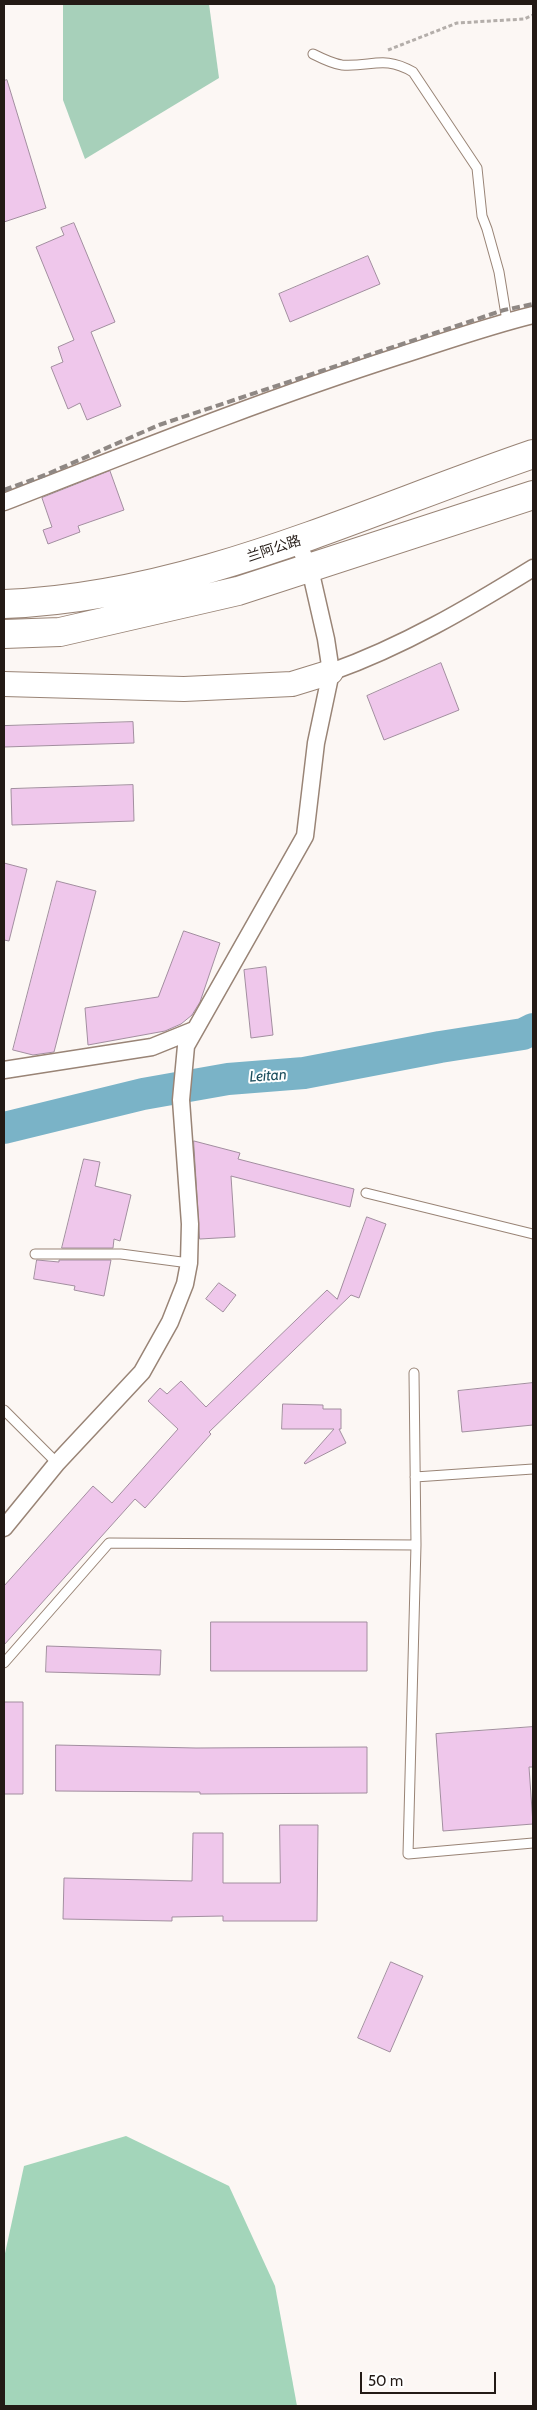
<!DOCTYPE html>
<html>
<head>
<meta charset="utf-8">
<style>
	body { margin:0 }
	#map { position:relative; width:537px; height:2410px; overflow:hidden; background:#fcf7f4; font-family:Cabin,sans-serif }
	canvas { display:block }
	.frame { position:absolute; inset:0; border:5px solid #231a15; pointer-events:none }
	.scale { position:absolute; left:360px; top:2372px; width:136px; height:22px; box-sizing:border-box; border:2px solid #231a15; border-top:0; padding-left:6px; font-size:15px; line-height:18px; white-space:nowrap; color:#231a15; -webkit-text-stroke:4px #fff; paint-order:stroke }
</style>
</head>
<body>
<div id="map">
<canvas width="537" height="2410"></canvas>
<div class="frame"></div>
<div class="scale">50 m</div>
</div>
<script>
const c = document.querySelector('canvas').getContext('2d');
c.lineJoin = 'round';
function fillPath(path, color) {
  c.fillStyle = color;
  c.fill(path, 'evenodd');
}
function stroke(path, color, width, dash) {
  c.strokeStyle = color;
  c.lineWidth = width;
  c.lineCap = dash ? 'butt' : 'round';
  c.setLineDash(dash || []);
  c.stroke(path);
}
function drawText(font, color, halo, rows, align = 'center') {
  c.font = font + ' Cabin,"Noto Sans SC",sans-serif';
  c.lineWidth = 4;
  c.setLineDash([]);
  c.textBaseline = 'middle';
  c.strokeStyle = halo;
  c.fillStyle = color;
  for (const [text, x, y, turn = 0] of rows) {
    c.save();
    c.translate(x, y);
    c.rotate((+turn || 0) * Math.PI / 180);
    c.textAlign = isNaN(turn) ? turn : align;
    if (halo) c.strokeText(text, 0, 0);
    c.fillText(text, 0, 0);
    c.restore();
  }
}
const green = new Path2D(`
	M63 4H209L219 78 85 159 63 100Z`);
const forest = new Path2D(`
	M126 2136 229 2186 275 2286 297 2406H4V2258L24 2166Z`);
const river = new Path2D(`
	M4 1128 143 1094 228 1079 304 1073 440 1047 523 1034 533 1029`);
const building = new Path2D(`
	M7 80 46 208 4 222V81Z
	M74 223 115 322 91 332 121 406 87 420 80 403 68 409 51 367 63 362 58 347 74 340 36 247 64 235 61 228Z
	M368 256 380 284 290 322 279 294Z
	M110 471 124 510 78 526 80 532 48 544 43 530 52 527 42 498Z
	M441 663 459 710 384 740 367 696Z
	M133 722 134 743 4 747V726Z
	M133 785 134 821 12 825 11 789Z
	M4 863 27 869 9 941 4 940Z
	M57 881 96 891 54 1052 33 1055 13 1050Z
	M184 931 220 943 200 1002 192 1015 181 1024 165 1031 88 1045 85 1008 158 997Z
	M266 967 273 1035 251 1038 244 970Z
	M194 1141 240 1153 238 1159 354 1189 350 1207 231 1176 235 1237 200 1239Z
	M84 1159 100 1162 95 1186 131 1195 120 1241 114 1239 113 1248H62Z
	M367 1217 386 1224 359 1298 351 1295 209 1432 211 1434 145 1508 135 1499 4 1645V1586L93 1486 112 1503 178 1429 148 1401 160 1388 167 1394 181 1381 206 1407 327 1290 337 1299Z
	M37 1260 59 1262V1260H111L104 1296 74 1290 75 1286 34 1279Z
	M219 1283 236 1295 223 1312 206 1299Z
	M533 1383V1425L462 1432 458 1391Z
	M283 1404 323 1405V1409H341V1429H339L346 1443 305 1464 304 1463 334 1429H282Z
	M211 1622H367V1671H211Z
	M47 1646 161 1650 160 1675 46 1672Z
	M4 1702H23V1794H4Z
	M533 1727V1767H529L533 1824 443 1831 436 1734Z
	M56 1745 196 1748 367 1747V1793L200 1794V1792L56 1791Z
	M280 1825H318L317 1921H223V1916L172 1917V1921L63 1919 64 1878 192 1881 193 1833H223V1883H280Z
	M391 1962 423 1976 390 2052 358 2038Z`);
const path = new Path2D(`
	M388 50 457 23 524 19 533 15`);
const lane = new Path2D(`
	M313 54C321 58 333 64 342 65 372 67 384 55 413 72L477 168 482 216 487 229 499 272 507 321
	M366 1193 533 1234
	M35 1254H121L189 1263
	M414 1373 416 1545 408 1854 533 1843
	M4 1410 57 1463
	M415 1477 533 1469
	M4 1663 109 1543 416 1545`);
const street = new Path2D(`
	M4 502C135 451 265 399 399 356 443 342 488 326 533 315
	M331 672C404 646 468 608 533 568
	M4 1070 152 1047 194 1030
	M4 1528 57 1463 142 1372 170 1322 185 1284 189 1263 190 1224 181 1100 186 1046 305 836 316 743 331 672 326 639 310 569 297 542`);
const secondary = new Path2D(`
	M4 684 184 689 292 684 331 672`);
const highway = new Path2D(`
	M4 604C190 597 360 513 533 454
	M4 634 60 632 238 591 533 495`);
const rail = new Path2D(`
	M4 490 45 475 159 425 504 310 533 304`);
const streetNames = [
	["兰阿公路",274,549,-18]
];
const waterNames = [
	["Leitan",268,1076,-4]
];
fillPath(green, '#a7d0ba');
fillPath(forest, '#a3d5ba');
stroke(river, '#7ab3c7', 32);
fillPath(building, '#efc7eb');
stroke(building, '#a28e9f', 1);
stroke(lane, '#998476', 11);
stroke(street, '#998476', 19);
stroke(secondary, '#998476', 26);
stroke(highway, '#998476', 30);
stroke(path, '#b4aeaa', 3, [4, 2.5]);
stroke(lane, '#fff', 9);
stroke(street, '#fff', 16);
stroke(secondary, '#fff', 24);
stroke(highway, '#fff', 28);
stroke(rail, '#8f8884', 4, [8, 4]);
drawText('14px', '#231a15', '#fff', streetNames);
drawText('italic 15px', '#1f505f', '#fff', waterNames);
</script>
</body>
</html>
